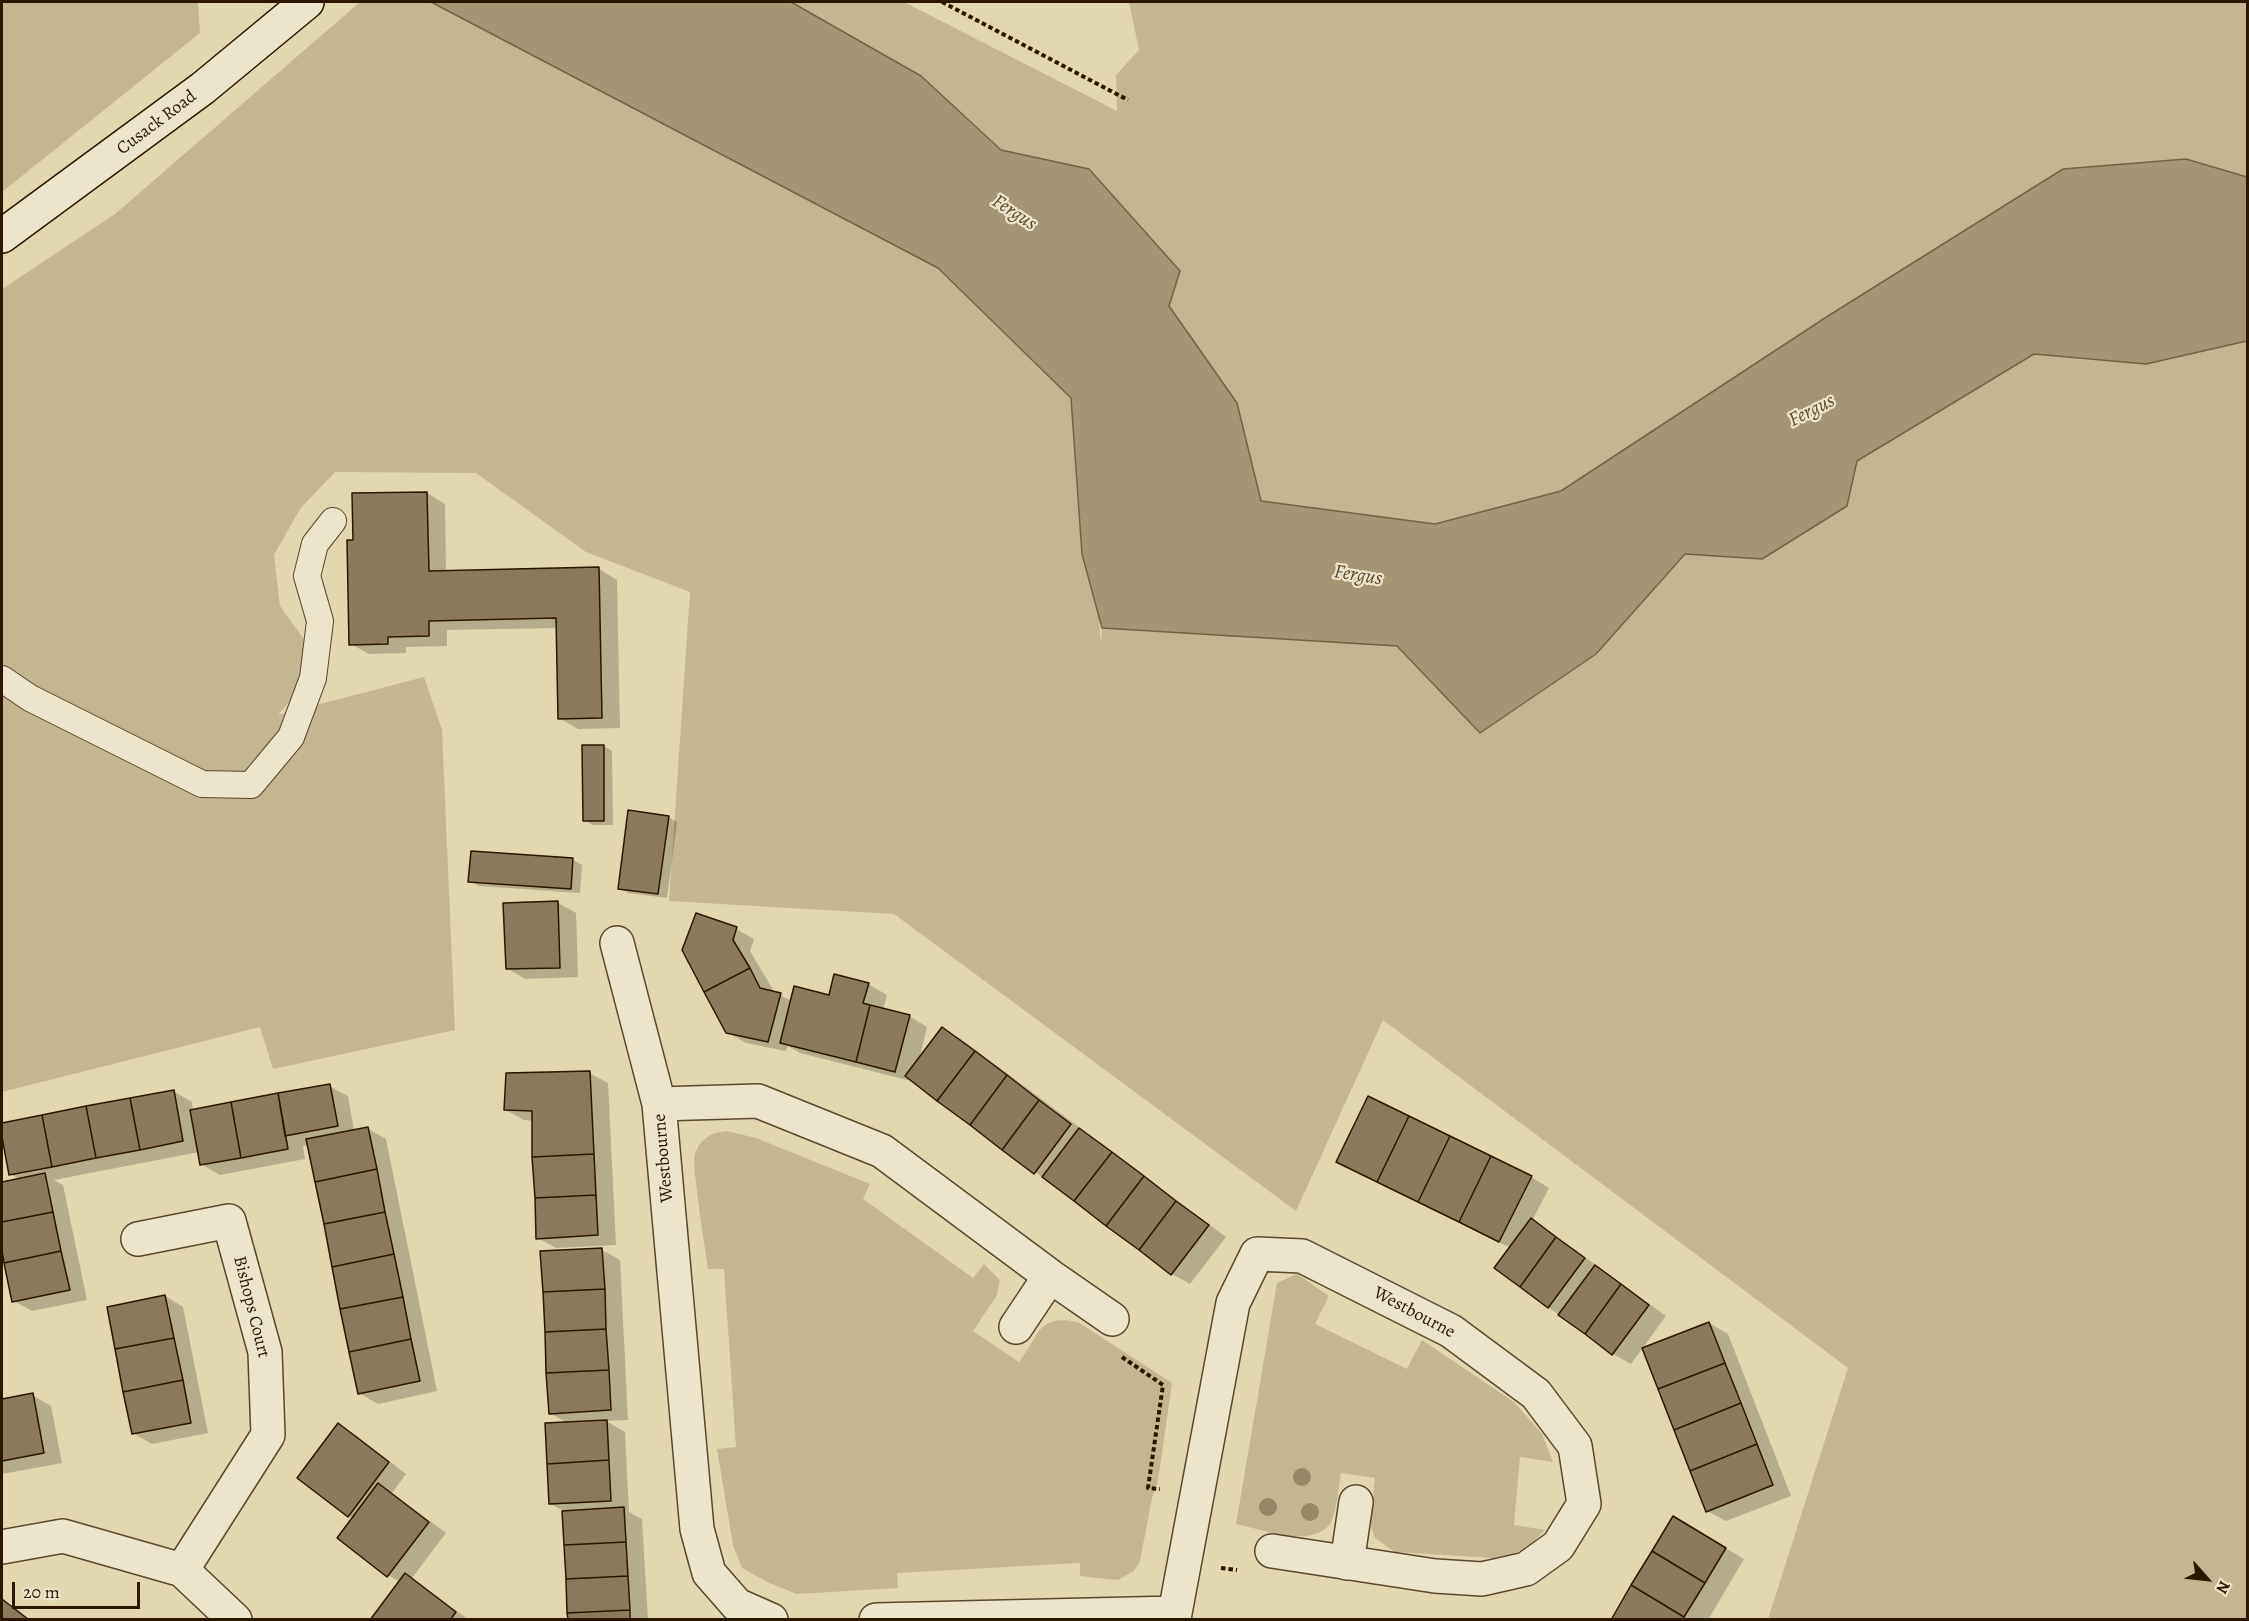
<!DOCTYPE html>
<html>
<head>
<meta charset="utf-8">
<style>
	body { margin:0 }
	#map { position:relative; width:2249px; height:1621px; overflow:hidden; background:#e3d7af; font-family:Alegreya,serif }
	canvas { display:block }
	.frame { position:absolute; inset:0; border:3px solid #2c1600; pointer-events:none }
	.north { position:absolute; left:2177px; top:1549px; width:60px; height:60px; -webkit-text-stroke:4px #ede5cb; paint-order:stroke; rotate:117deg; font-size:16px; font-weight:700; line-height:24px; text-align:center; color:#2c1600 }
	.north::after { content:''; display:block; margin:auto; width:21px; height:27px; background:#2c1600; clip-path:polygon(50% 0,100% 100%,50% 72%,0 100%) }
	.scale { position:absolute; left:12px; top:1582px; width:128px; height:27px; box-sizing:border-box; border:3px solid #2c1600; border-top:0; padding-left:8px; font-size:18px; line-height:21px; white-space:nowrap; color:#2c1600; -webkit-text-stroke:4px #ede5cb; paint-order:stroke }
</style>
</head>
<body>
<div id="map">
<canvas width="2249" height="1621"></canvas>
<div class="frame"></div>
<div class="north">N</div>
<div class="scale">20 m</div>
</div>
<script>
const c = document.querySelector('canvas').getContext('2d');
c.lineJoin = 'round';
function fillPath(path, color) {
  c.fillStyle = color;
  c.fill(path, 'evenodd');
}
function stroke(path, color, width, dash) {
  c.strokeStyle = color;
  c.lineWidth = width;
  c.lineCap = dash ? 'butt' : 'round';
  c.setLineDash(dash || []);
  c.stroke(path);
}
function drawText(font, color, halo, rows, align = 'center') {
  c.font = font + ' Alegreya,serif';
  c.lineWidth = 4.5;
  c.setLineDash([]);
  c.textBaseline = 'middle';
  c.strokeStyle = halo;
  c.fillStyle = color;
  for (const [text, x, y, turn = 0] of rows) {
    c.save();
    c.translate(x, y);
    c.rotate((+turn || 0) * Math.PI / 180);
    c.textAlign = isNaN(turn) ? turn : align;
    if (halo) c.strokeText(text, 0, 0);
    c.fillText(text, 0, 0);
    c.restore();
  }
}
const green = new Path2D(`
	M2 2H198L200 33 2 192Z
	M360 2H431L938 268 1071 398 1082 554 1099 617 1101 644 1102 628 1397 646 1480 733 1596 654 1685 554 1762 559 1847 506 1857 461 2034 354 2146 364 2247 341V1619H1768L1848 1368 1383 1020 1296 1211 894 914 669 901 690 592 586 552 476 473 335 472 300 509 274 555 280 606 308 645 298 691 278 715 424 677 442 730 455 1030 273 1069 260 1027 2 1092V289L115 214Z
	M791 2H904L1117 111 1116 75 1139 50 1129 2H2247V177L2186 159 2063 169 1828 316 1561 491 1435 524 1261 501 1237 403 1169 306 1089 169 1001 150 921 76Z
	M726 1131 756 1138 870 1184 863 1199 973 1278 984 1264 1000 1280 997 1295 973 1331 1019 1362C1040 1335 1037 1314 1078 1322L1172 1383 1158 1481 1152 1498 1140 1561 1134 1571 1118 1580 1080 1576V1563L897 1573 898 1588 797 1594 767 1582 742 1568 733 1545 717 1449 736 1447 724 1269H708C706 1252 691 1164 695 1154 700 1139 710 1133 726 1131Z
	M1297 1274 1329 1296 1315 1324 1407 1369 1422 1340 1514 1402 1542 1434 1553 1462 1520 1457 1514 1525 1545 1530 1525 1550 1494 1558 1395 1552 1375 1538 1370 1523 1375 1478 1341 1473C1339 1485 1336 1516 1330 1524 1310 1549 1262 1529 1236 1524L1277 1283Z`);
const water = new Path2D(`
	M431 2H791L921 76 1001 150 1089 169 1180 271 1169 306 1237 403 1261 501 1435 524 1561 491 1828 316 2063 169 2186 159 2247 177V341L2146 364 2034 354 1857 461 1847 506 1762 559 1685 554 1596 654 1480 733 1397 646 1102 628 1082 554 1071 398 938 268Z`);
const shadow = new Path2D(`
	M427 493 445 504 446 572 599 569 617 580 620 728 578 729 559 718 558 628 447 630V646L406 647V653L369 654 351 644 354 542Z
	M604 746 612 751 613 825H593L584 820Z
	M668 817 677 822 667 898 628 893 619 888Z
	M472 853 573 860 582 865 580 893 479 886 470 881Z
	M558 903 576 913 578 977 525 979 507 968Z
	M736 929 754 939 750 951 775 993 792 1001 831 997 868 984 887 995 883 1010 909 1016 927 1027 919 1060 942 1029 961 1039 1226 1237 1190 1284 1172 1274 915 1082 800 1053 788 1046 786 1051 746 1043 727 1032 684 950Z
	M589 1073 608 1083 616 1245 556 1248 538 1238 533 1121 524 1120 506 1110Z
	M329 1086 348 1096 354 1131 368 1129 386 1139 437 1391 378 1404 359 1393 309 1145 303 1146 305 1159 220 1175 201 1164 199 1152 54 1180 63 1185 87 1300 32 1311 14 1301 2 1243V1183L20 1179 10 1174 2 1124 173 1091 192 1102 193 1111Z
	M1356 1172 1531 1177 1549 1188 1532 1221 1549 1231 1666 1316 1631 1364 1613 1354 1548 1307 1511 1248Z
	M602 1250 620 1260 628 1420 606 1421 625 1432 629 1512 642 1519 648 1620H569L564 1511 550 1504 569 1424 550 1413Z
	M165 1296 183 1307 208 1433 152 1444 133 1433Z
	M1709 1323 1728 1334 1791 1496 1726 1521 1707 1511Z
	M32 1395 51 1406 62 1463 2 1474V1401Z
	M339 1425 357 1436 406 1474 392 1493 446 1533 412 1578 469 1620H372L400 1582 388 1575 353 1518 348 1515Z
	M1674 1518 1744 1559 1708 1620H1612Z
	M2 1600 18 1610 31 1620H2Z`);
const building = new Path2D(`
	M427 492 429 571 599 567 602 718 558 719 556 618 429 621V636L388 637V644L349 645 347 540H353L352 493Z
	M582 745H604V821H583Z
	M628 810 669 816 658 894 618 889Z
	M471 851 573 858 571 889 468 882Z
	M558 901 560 968 506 969 503 903Z
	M696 913 737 927 733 940 750 968 704 992 682 950Z
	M750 968 760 988 781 993 768 1042 726 1033 704 992Z
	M834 974 869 983 863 1003 870 1005 856 1062 780 1043 794 986 829 995Z
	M870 1005 910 1015 895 1072 856 1062Z
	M942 1027 975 1051 937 1101 905 1076Z
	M975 1051 1007 1075 970 1125 937 1101Z
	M590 1071 594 1154 532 1157V1111L504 1110 506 1073Z
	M1007 1075 1039 1100 1002 1150 970 1125Z
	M330 1084 338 1126 285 1136 278 1093Z
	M174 1090 183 1141 140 1150 130 1098Z
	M278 1093 288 1149 241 1158 231 1102Z
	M1368 1096 1409 1116 1377 1182 1336 1162Z
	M130 1098 140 1150 96 1158 86 1106Z
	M1039 1100 1071 1124 1034 1174 1002 1150Z
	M231 1102 241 1158 200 1165 190 1110Z
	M86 1106 96 1158 52 1167 42 1115Z
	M42 1115 52 1167 9 1175 2 1137V1123Z
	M1409 1116 1450 1136 1418 1202 1377 1182Z
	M368 1127 377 1169 315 1182 306 1139Z
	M1079 1128 1112 1152 1074 1201 1042 1177Z
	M1450 1136 1491 1156 1459 1222 1418 1202Z
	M1112 1152 1144 1176 1106 1226 1074 1201Z
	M594 1154 596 1195 535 1198 532 1157Z
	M1491 1156 1532 1176 1499 1242 1459 1222Z
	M377 1169 385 1212 324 1224 315 1182Z
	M45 1173 53 1212 2 1222V1182Z
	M1144 1176 1176 1201 1139 1250 1106 1226Z
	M596 1195 598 1235 536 1239 535 1198Z
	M1176 1201 1209 1225 1171 1275 1139 1250Z
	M53 1212 61 1251 4 1263 2 1250V1222Z
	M385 1212 394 1254 332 1267 324 1224Z
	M1531 1218 1556 1237 1520 1287 1494 1268Z
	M1556 1237 1585 1258 1548 1308 1520 1287Z
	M602 1248 605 1289 543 1292 540 1251Z
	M61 1251 70 1290 12 1302 4 1263Z
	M394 1254 403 1297 340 1309 332 1267Z
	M1595 1265 1621 1284 1585 1334 1558 1315Z
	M1621 1284 1649 1305 1612 1355 1585 1334Z
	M605 1289 606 1329 545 1332 543 1292Z
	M165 1295 174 1338 115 1349 107 1307Z
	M403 1297 411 1339 349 1352 340 1309Z
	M1709 1322 1725 1363 1658 1389 1642 1348Z
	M606 1329 609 1370 546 1373 545 1332Z
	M174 1338 183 1380 123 1392 115 1349Z
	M411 1339 420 1381 358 1394 349 1352Z
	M1725 1363 1741 1403 1674 1430 1658 1389Z
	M609 1370 611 1410 549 1414 546 1373Z
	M183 1380 191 1423 132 1434 123 1392Z
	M33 1393 44 1453 2 1461V1399Z
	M1741 1403 1757 1444 1690 1471 1674 1430Z
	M607 1420 609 1460 547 1464 545 1423Z
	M338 1423 389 1462 348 1517 297 1478Z
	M1757 1444 1773 1485 1706 1512 1690 1471Z
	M609 1460 611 1501 549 1504 547 1464Z
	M378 1483 429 1522 387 1577 337 1538Z
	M624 1507 626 1542 564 1545 562 1511Z
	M1673 1516 1726 1548 1705 1583 1652 1551Z
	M626 1542 628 1576 566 1579 564 1545Z
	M1652 1551 1705 1583 1684 1617 1631 1585Z
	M405 1573 456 1612 450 1620H370Z
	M628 1576 630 1610 567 1613 566 1579Z
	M1631 1585 1684 1617 1683 1620H1611Z
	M2 1599 29 1620H2Z
	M630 1610V1620H568L567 1613Z`);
const path = new Path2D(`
	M942 2 1128 100
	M1122 1357 1163 1385 1148 1488 1160 1489
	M1221 1568 1237 1570`);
const service = new Path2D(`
	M2 679 30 698 202 784 251 785 291 737 313 678 320 621 307 576 315 544 333 521`);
const minor = new Path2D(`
	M617 943 659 1104
	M138 1239 229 1221 265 1352 268 1435 182 1570
	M1016 1327 1050 1276
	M2 1547 63 1536 182 1570 235 1620
	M1347 1563 1356 1502
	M1175 1613 1233 1303 1257 1254 1302 1256 1451 1331 1536 1394 1575 1446 1584 1504 1558 1546 1526 1569 1482 1579 1435 1576 1272 1551
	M771 1620 737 1605 709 1573 697 1529 659 1104 758 1101 882 1151 1050 1276 1112 1319
	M876 1620 1175 1613 1174 1620`);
const secondary = new Path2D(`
	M2 236 203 88 307 2`);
const trees = [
	[1302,1477],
	[1268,1507],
	[1310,1512]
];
const streetNames = [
	["Cusack Road",157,123,-37],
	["Westbourne",664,1158,-95],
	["Bishops Court",251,1307,76],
	["Westbourne",1414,1313,28]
];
const waterNames = [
	["Fergus",1014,213,33],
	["Fergus",1812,411,-27],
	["Fergus",1358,576,9]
];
fillPath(green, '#c4b691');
fillPath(water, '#a59574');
stroke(water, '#756246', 1.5);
fillPath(shadow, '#0003');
fillPath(building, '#8b7a5b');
stroke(building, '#2c1600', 1.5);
stroke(service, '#5a462c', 28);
stroke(minor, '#5a462c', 36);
stroke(secondary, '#2c1600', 36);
stroke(path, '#2c1600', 4, [4.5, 3]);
stroke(service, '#ede5cb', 26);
stroke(minor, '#ede5cb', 33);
stroke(secondary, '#ede5cb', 33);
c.fillStyle = '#988767';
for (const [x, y] of trees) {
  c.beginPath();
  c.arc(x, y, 9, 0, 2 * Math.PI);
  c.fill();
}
drawText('18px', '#2c1600', '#ede5cb', streetNames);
drawText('italic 20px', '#5c492e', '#ede5cb', waterNames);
</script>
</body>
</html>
